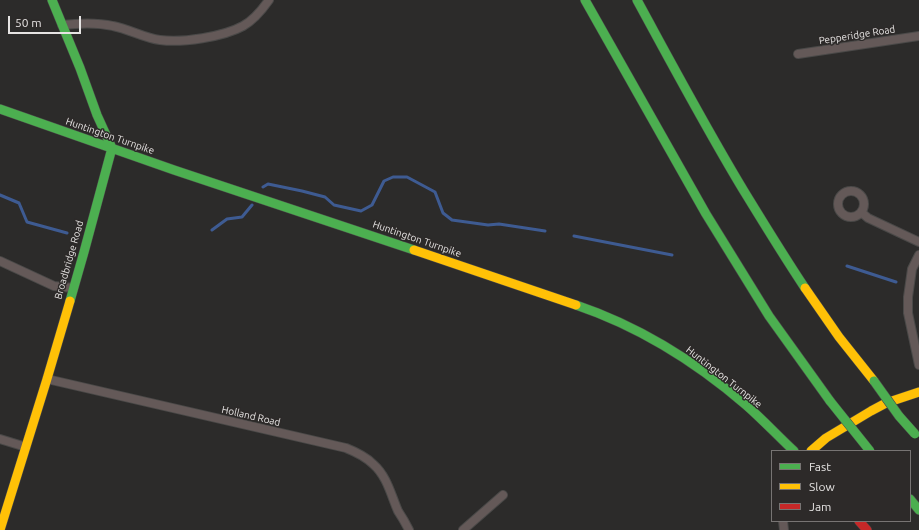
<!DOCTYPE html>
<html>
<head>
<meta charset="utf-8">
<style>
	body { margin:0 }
	#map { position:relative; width:919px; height:530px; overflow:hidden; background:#2c2b2a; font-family:Ubuntu,sans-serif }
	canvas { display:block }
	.legend { position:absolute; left:771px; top:450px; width:140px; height:72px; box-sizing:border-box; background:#2d2a29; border:1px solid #777473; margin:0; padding:5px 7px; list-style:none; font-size:12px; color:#e6e4e3 }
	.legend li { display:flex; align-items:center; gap:8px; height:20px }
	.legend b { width:20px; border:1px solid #777473 }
	.scale { position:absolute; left:8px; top:16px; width:73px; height:18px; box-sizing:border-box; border:2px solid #e6e4e3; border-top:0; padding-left:5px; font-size:12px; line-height:14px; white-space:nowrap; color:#e6e4e3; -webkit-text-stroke:3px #2d2a29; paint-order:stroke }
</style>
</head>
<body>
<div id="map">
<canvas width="919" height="530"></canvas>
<ul class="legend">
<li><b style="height:5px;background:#4caf50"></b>Fast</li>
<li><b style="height:5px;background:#ffc107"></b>Slow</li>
<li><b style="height:5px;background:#c62828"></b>Jam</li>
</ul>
<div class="scale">50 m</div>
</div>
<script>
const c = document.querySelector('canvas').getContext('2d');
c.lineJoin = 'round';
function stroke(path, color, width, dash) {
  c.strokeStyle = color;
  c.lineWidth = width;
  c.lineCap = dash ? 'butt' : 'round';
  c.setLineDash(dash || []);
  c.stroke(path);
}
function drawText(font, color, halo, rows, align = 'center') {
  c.font = font + ' Ubuntu,sans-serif';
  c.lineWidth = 3;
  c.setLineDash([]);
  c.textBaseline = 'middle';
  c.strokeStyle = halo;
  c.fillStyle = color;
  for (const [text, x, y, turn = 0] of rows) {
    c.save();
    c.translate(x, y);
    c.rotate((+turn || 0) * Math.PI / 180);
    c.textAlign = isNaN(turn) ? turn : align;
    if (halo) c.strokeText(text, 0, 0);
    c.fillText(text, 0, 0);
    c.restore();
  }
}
const stream = new Path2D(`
	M263 187 268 184 302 191 325 197 334 205 361 211 372 205 384 181 393 177H407L435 192 443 213 452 220 488 225 499 224 545 231
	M0 195 19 203 27 222 67 233
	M212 230 227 219 242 217 252 205
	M574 236 672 255
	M847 266 896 282`);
const street = new Path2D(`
	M62 25C79 23 96 22 113 26 129 29 144 38 160 40 182 43 223 37 243 26 254 20 262 10 269 0
	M798 54 919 36
	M838 204a13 13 0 1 1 26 0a13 13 0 1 1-26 0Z
	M861 212 868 218 919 242
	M919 255 912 269 908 297V313L919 365
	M0 261 54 286 73 288
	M47 379 346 448C356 452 365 456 373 464 387 476 391 495 398 511 402 517 406 524 409 530
	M0 439 26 447
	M783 521 784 530
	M463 530 503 495`);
const fast = new Path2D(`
	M52 0 80 68 97 115 112 148 84 252 70 301
	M585 0 706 214 769 316 830 401
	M637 0C673 66 708 132 747 196 766 227 785 258 805 288
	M0 109 174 170 414 250
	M576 305C638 326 696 362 746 405 762 419 778 436 794 451
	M910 499 919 510`);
const slow = new Path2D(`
	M414 250 576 305
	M805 288 839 337 874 381
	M811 451 826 438 871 411 886 403 919 392
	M0 530 47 379 70 301`);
const jam = new Path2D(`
	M859 521 867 530`);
const fastBridge = new Path2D(`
	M874 381 899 416 915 434
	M830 401 870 451`);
const streetNames = [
	["Pepperidge Road",857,35,-9],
	["Huntington Turnpike",110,136,19],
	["Huntington Turnpike",417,239,19],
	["Broadbridge Road",69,260,-74],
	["Huntington Turnpike",724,377,38],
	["Holland Road",251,416,13]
];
stroke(stream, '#3e5b92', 3);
stroke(street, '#4a4948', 10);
stroke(fast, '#4a4948', 10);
stroke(slow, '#4a4948', 10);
stroke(jam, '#4a4948', 10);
stroke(street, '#645958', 8);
stroke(fast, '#4caf50', 9);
stroke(slow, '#ffc107', 9);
stroke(jam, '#c62828', 9);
stroke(fastBridge, '#4a4948', 10, []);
stroke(fastBridge, '#4caf50', 9);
drawText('10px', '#e6e4e3', '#2d2a29', streetNames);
</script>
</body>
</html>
